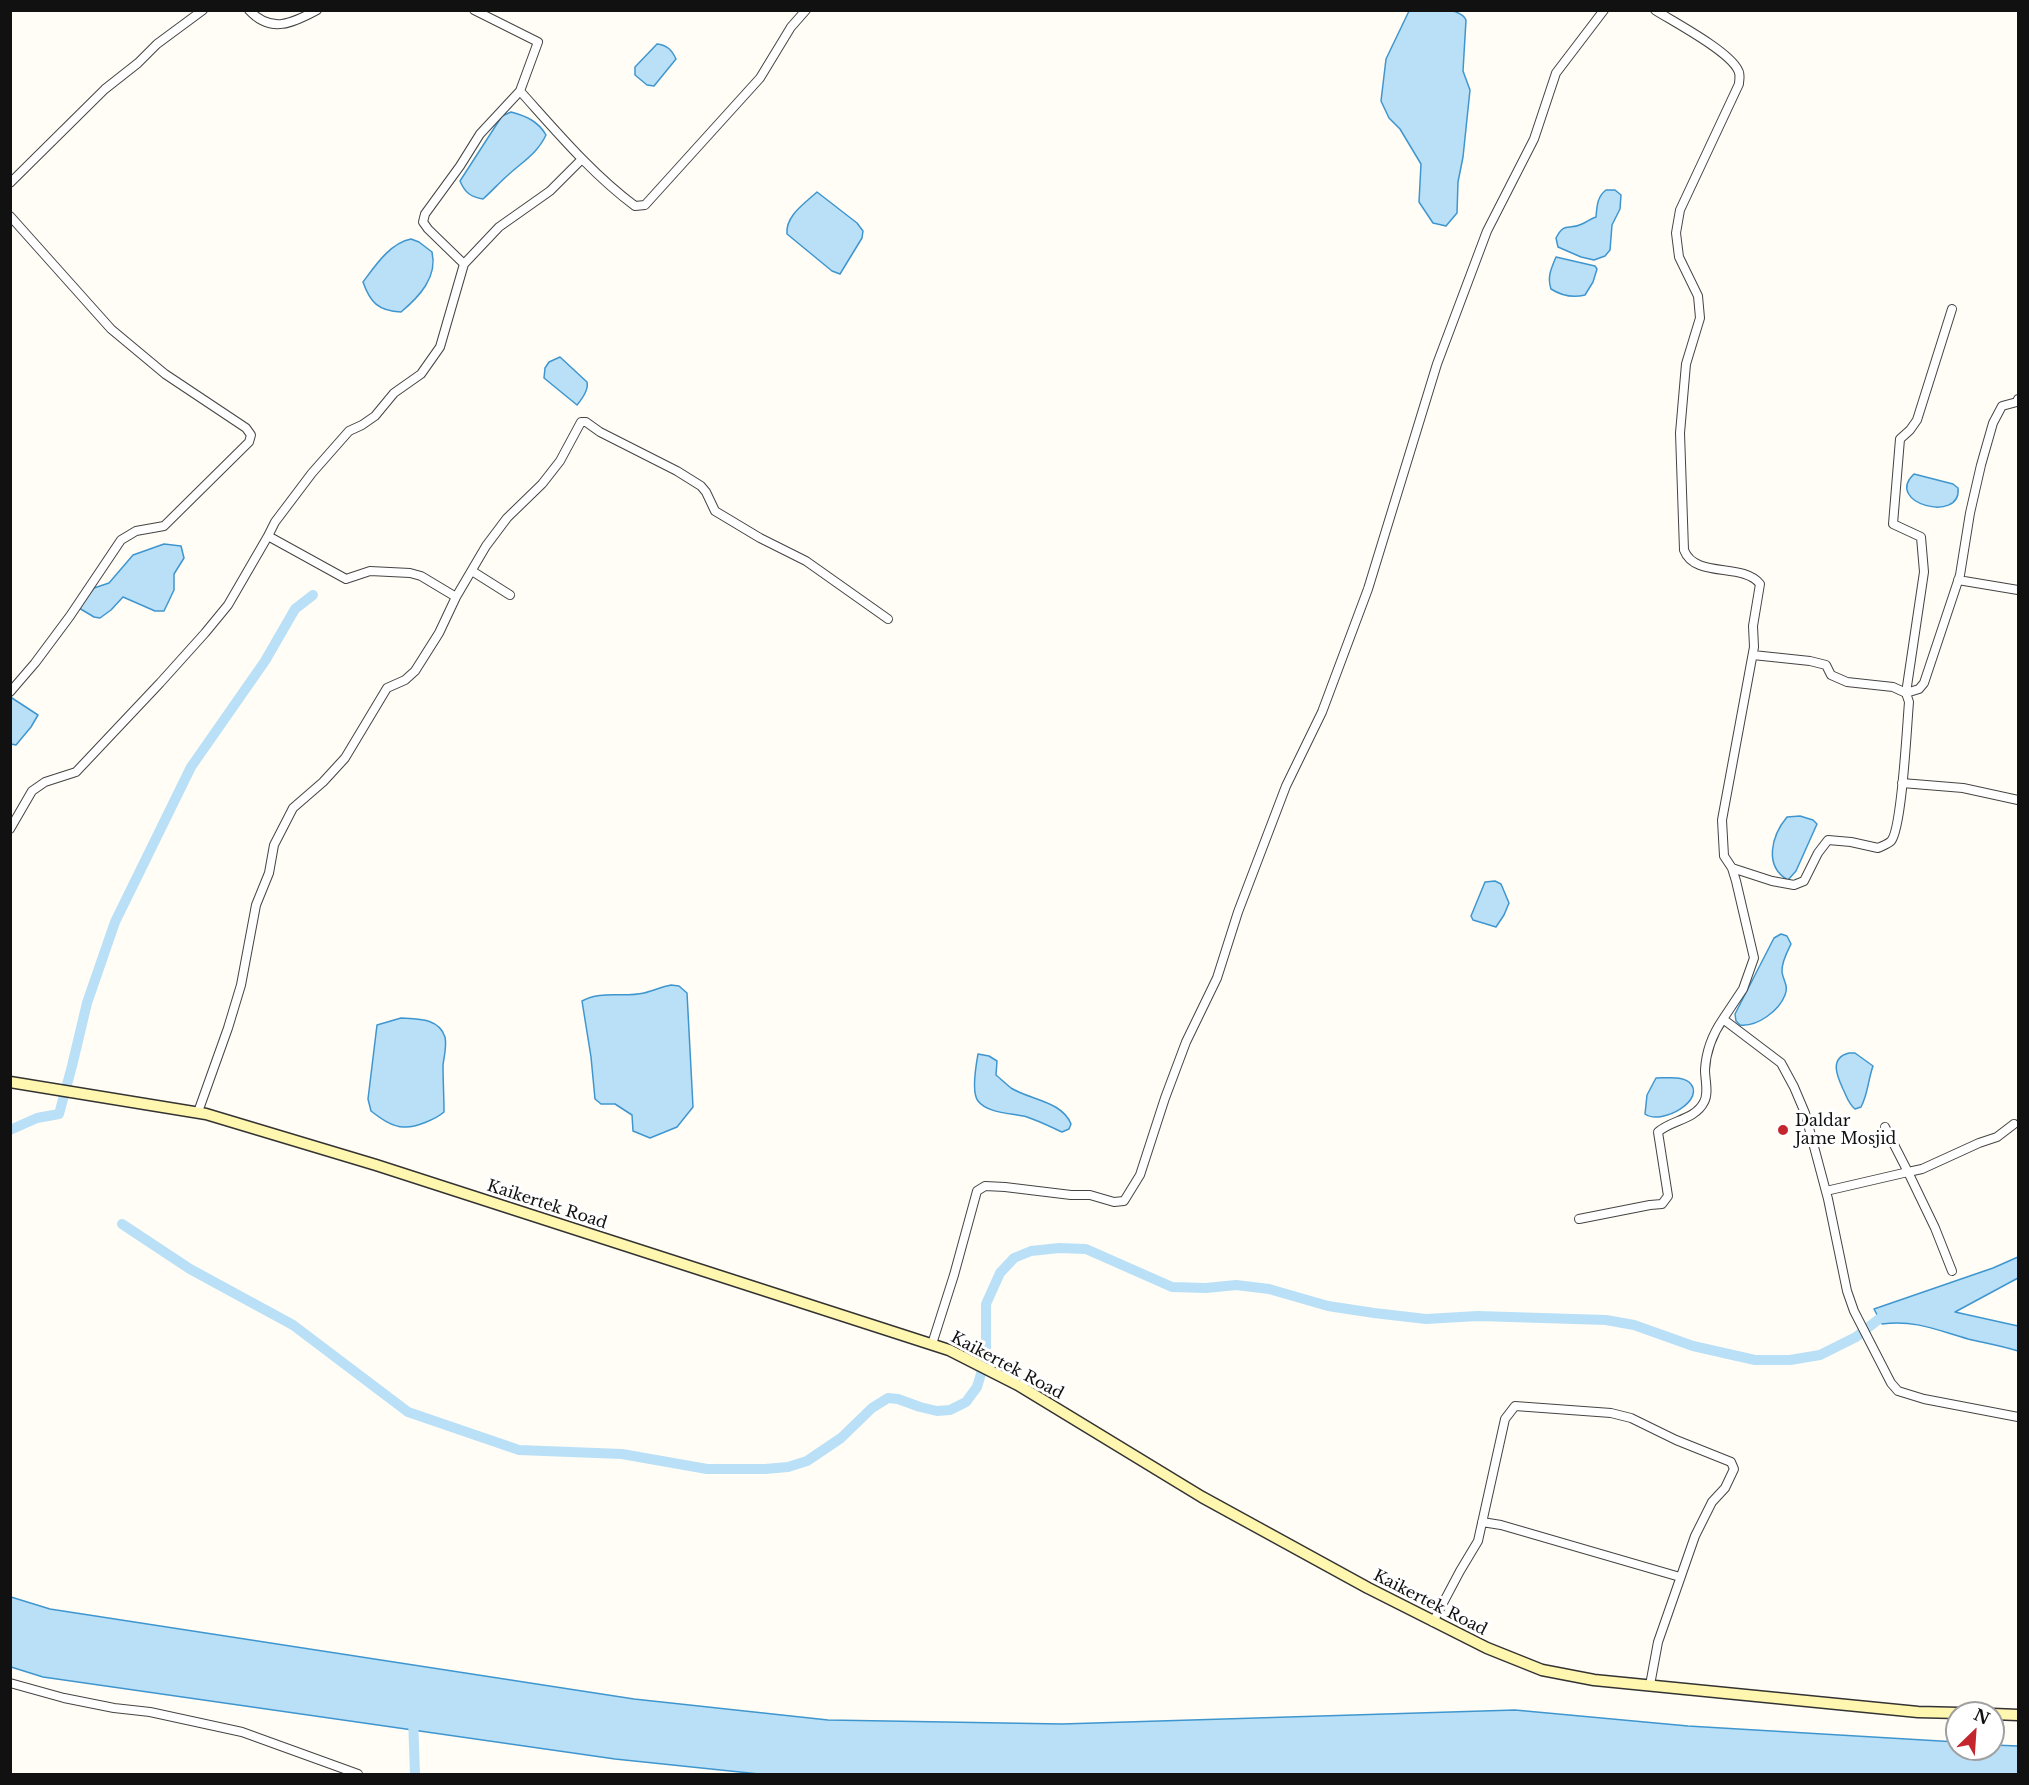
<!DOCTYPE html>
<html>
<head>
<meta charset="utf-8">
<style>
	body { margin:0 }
	#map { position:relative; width:2029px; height:1785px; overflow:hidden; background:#fffdf5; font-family:"Libre Baskerville",serif }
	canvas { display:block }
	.frame { position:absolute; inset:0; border:12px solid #111; pointer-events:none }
	.north { position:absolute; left:1945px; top:1701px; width:60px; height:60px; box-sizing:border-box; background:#fff; border:2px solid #a0a0a0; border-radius:50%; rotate:25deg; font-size:16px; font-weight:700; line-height:24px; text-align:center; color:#111 }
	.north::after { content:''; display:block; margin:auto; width:21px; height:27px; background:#c4262e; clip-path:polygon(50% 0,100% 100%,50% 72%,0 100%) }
</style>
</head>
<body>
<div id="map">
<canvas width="2029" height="1785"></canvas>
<div class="frame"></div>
<div class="north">N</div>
</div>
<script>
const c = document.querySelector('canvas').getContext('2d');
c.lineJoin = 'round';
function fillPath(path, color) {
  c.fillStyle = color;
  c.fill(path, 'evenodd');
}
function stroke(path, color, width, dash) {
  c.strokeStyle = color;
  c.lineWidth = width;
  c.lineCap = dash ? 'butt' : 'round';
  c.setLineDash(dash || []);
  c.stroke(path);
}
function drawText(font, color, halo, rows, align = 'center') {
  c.font = font + ' "Libre Baskerville",serif';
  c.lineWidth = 6;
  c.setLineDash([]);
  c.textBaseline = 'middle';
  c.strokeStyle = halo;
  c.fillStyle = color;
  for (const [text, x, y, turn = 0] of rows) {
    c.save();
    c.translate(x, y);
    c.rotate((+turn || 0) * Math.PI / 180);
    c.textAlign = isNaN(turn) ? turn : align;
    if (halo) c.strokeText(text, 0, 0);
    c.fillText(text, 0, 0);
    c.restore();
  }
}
const water = new Path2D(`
	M1409 11C1424 10 1459 5 1466 20L1463 71 1470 90 1463 157 1458 182 1457 213 1446 226 1433 223 1419 202 1421 164 1400 129 1389 118 1381 101 1386 59Z
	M657 44C667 45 672 50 676 59L654 86 647 85 635 75V67Z
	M511 112C526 116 538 121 546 135 537 154 522 162 507 176 499 183 492 191 483 199 471 197 465 193 460 181L502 116Z
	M1606 190H1615L1621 195 1620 209 1612 225 1610 250 1605 256 1594 260 1581 257 1558 247 1556 238C1565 221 1568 231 1582 224 1587 222 1590 219 1596 217 1597 206 1597 197 1606 190Z
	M817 192 857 223 863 231 862 238 840 274 832 271 787 234C785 216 805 203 817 192Z
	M411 239 419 242 432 252C438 277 419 297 401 312 378 311 370 302 363 282 375 266 390 243 411 239Z
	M1556 257 1595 266 1597 269 1593 282 1585 295C1573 298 1562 296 1551 289 1547 277 1551 269 1556 257Z
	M560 357 587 382C589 390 582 399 577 405L544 378 545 368 549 362Z
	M1914 474 1953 484 1958 488C1962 524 1883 503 1914 474Z
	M164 544 181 546 184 558 174 574V590L164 611H155L123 597 111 610 100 618 94 617 79 608 94 588 109 583 133 555Z
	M12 698 38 715 31 727 16 745 11 744 10 701Z
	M1800 816 1813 820 1817 824 1796 871 1788 880C1763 866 1772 835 1787 817Z
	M1495 881 1501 884 1509 903 1504 915 1496 927 1473 920 1471 916 1485 882Z
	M1781 934 1787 936 1791 944C1787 952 1781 963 1782 972 1783 980 1789 986 1785 995 1779 1011 1757 1027 1740 1025L1736 1021 1735 1014 1774 938Z
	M671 985 679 986 687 993 693 1107 677 1127 650 1138 633 1131 632 1115 615 1104H601L595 1099 591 1057 582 1001C601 990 623 998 644 993 653 991 661 987 671 985Z
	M401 1018C418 1019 439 1018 445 1037 447 1046 444 1057 443 1065 443 1081 444 1097 444 1112 436 1119 415 1128 404 1127 392 1127 380 1118 371 1111L368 1099 377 1025Z
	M1849 1053H1855L1873 1066C1868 1080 1868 1094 1861 1107L1855 1109C1848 1103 1847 1097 1843 1089 1837 1076 1829 1058 1849 1053Z
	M978 1054 989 1056 997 1061 996 1075C1001 1079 1006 1084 1011 1088 1030 1100 1062 1101 1071 1124L1069 1129 1062 1132C1051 1127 1039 1121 1027 1117 1013 1113 988 1114 978 1101 971 1092 976 1065 978 1054Z
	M1656 1078C1666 1078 1681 1076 1689 1082 1708 1099 1662 1126 1645 1114L1647 1095Z
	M2018 1257V1278L1955 1312 2018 1326V1351C2002 1346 1985 1343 1968 1339 1936 1330 1917 1320 1882 1324L1874 1309 1993 1268Z
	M11 1597 50 1609 634 1699 828 1720 1062 1724 1515 1710 1688 1726 1957 1742V1749H1993V1745L2018 1746V1774H759L615 1759 43 1677 11 1667Z`);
const canal = new Path2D(`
	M10 1130 37 1118 59 1114 72 1066 87 1003 115 922 191 767 265 661 295 609 313 595
	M122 1224 190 1269 293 1325 408 1412 519 1450 622 1454 707 1469H765L788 1467 807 1461 841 1438 872 1408 888 1398 898 1399 920 1407 937 1411 950 1410 966 1402 977 1387 986 1357V1304L1000 1273 1014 1258 1031 1251 1059 1248 1086 1249 1172 1287 1206 1288 1236 1285 1269 1289 1328 1306 1374 1313 1426 1319 1478 1316 1606 1320 1634 1325 1693 1346 1755 1360H1790L1820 1355 1856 1337 1879 1319 1890 1314
	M413 1717 415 1774`);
const minor = new Path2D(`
	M249 10C271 34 293 23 317 10
	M474 10 538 42 520 91
	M1655 10C1674 22 1729 51 1738 70 1741 75 1739 79 1739 84L1680 210 1676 233 1679 257 1698 296 1700 318 1686 364 1680 433 1684 550C1695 579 1743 562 1760 584L1753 626 1754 647 1722 820 1724 856 1732 868 1736 881 1754 958 1743 989 1723 1019 1781 1063 1794 1087 1805 1113 1828 1199 1847 1291 1854 1311 1891 1383 1898 1391 1924 1399 2018 1417
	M10 183 105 89 138 63 157 44 203 10
	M10 216 111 329 165 374 246 428 251 435 249 442 164 526 136 531 121 540 70 616 35 663 10 692
	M464 264 499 227 550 191 582 159
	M1952 309 1917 420 1910 430 1900 439 1893 524 1921 537 1924 572 1906 693 1919 689 1924 683 1960 575 1970 513 1981 465 1993 423 2002 406 2017 402 2018 399
	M472 571 510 595
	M1958 580 2018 590
	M456 597 486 546 507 518 542 484 560 461 581 422H586L600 432 677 471 701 486 706 492 715 511 760 538 806 561 888 619
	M1902 783 1963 788 2018 800
	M10 829 32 791 45 782 76 772 160 683 205 633 228 605 268 536
	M1732 868 1772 881 1794 885 1804 881 1818 853 1828 840 1851 842 1878 848C1882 846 1888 844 1891 841 1902 829 1907 724 1909 702L1906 693 1893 687 1847 682 1831 675 1826 665 1810 661 1753 655
	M198 1112 228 1028 241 985 256 905 269 873 274 845 293 808 323 782 345 758 387 688 405 680 415 671 439 633 456 597 421 576 410 573 370 571 346 579 268 536 275 522 312 473 349 431 362 425 375 416 394 393 421 374 440 347 464 264 428 229 423 222 425 214 460 166 480 134 520 91C556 131 592 174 635 206L645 205 760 78 791 27 806 10
	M1885 1127 1908 1172 1922 1169 1979 1143 1997 1137 2014 1124
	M1826 1191 1908 1172 1935 1228 1952 1271
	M1579 1219 1650 1205 1662 1204 1668 1196 1658 1132C1671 1120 1695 1120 1704 1102 1709 1093 1705 1080 1705 1070 1706 1050 1712 1035 1723 1019
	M932 1344 954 1275 977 1191 985 1186 1005 1187 1071 1195H1090L1114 1202 1124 1201 1140 1175 1165 1098 1186 1042 1217 978 1238 912 1286 786 1322 712 1368 589 1437 364 1487 231 1534 139 1556 73 1604 10
	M1482 1522 1501 1525 1680 1577
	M1433 1622 1460 1571 1478 1541 1505 1419 1515 1406 1611 1413 1631 1418 1676 1440 1731 1462 1734 1469 1725 1488 1712 1502 1695 1536 1658 1642 1650 1685
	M10 1683 64 1698 114 1708 150 1712 242 1732 358 1774`);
const secondary = new Path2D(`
	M10 1082 206 1114 376 1165 949 1350 1018 1385 1202 1497 1368 1588 1487 1648 1542 1670 1594 1680 1918 1712 1959 1713
	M1993 1714 2018 1715`);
const markers = [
	[1783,1130,6,"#c4262e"]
];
const poiNames = [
	["Daldar",1795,1121],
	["Jame Mosjid",1795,1139]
];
const streetNames = [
	["Kaikertek Road",547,1205,18],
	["Kaikertek Road",1007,1366,28],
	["Kaikertek Road",1430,1603,27]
];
fillPath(water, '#b9e0f7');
stroke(water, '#3f96cf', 1.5);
stroke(canal, '#b9e0f7', 10);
stroke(minor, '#444', 10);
stroke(secondary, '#333', 13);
stroke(minor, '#fff', 8);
stroke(secondary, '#fff6b0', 10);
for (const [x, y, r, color] of markers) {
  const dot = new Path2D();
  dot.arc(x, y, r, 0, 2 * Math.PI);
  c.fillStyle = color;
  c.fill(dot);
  stroke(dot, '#fff', 2);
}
drawText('16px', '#111', '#fff', poiNames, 'left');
drawText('16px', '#111', '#fff', streetNames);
</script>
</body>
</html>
